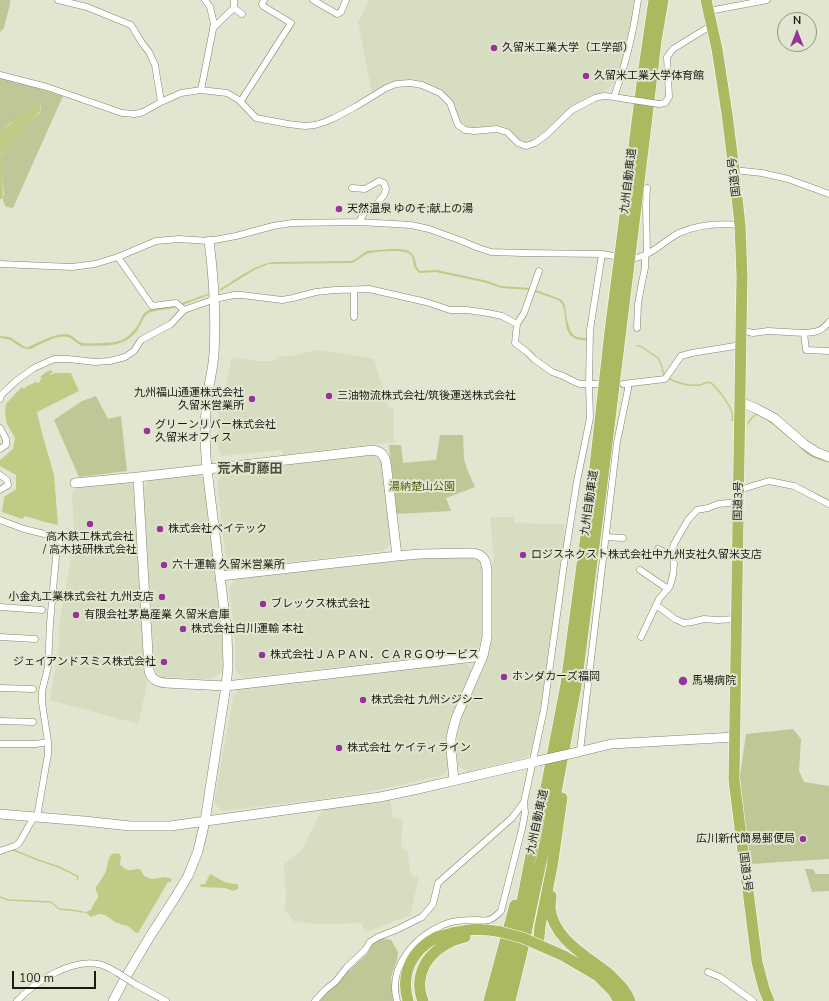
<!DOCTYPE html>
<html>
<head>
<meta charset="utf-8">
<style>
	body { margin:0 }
	#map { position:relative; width:829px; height:1001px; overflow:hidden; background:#e2e6d0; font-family:"Nunito Sans",sans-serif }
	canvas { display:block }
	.north { position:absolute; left:777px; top:12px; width:40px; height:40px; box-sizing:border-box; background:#e2e6d0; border:1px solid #919484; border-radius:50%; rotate:0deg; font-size:11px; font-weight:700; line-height:16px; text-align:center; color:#181a12 }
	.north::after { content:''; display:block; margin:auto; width:14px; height:18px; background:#96339a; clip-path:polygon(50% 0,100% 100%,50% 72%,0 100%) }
	.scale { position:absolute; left:12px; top:971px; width:84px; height:18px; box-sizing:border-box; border:2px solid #181a12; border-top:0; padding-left:5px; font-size:12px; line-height:14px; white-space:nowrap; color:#181a12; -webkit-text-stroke:3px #e2e6d0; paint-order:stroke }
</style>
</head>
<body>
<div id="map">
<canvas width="829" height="1001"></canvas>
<div class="north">N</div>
<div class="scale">100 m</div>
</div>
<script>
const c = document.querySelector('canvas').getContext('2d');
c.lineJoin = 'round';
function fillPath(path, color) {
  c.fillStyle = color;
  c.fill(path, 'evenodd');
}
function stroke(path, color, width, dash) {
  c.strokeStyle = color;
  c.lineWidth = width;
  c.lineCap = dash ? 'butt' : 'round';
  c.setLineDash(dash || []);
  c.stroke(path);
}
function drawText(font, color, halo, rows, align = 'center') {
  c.font = font + ' "Nunito Sans","Noto Sans JP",sans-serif';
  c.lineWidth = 4;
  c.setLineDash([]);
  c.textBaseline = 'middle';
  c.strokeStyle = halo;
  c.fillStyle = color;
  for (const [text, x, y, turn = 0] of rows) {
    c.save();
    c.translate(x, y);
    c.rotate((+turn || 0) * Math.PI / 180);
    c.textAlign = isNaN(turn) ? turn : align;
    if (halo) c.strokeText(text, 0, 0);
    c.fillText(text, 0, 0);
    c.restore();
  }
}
const built = new Path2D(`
	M368 0H634L632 17 619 73 615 82 606 90 568 109 539 136 531 142H526L520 141 509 129 501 125H496L473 129 468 128 462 124 453 103 448 96 431 85 425 82 413 80 397 81 387 84 372 93 358 22 368 2Z
	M316 350 340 353 374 359 388 406 394 410V442L283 455 281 450 223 456 218 451V427L219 405 221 396 227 381 230 365 232 357 259 361H274L279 356H293Z
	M373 453 381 458 392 543 383 551 234 569 226 562 217 483 223 471Z
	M195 474 200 475 203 478 205 485 222 637 223 671 212 679 162 677 154 669 143 489 149 479Z
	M126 482 132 484 135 491 147 685 138 724 50 700 59 646V626L74 541 72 492 76 487Z
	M490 517H515L514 523 565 524 564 547 541 705 532 753 527 757 524 758 467 772 458 765 456 740 462 715 483 670 489 653 491 638 492 562 494 560Z
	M444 556 476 558 480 560 483 566V624L482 641 481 646 472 652 243 678 235 670V638L229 589 235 578 384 560Z
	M462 662 468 665 471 668V675L455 709 451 720 448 736 449 769 441 776 368 792 314 800 222 811 214 803 233 697 239 687Z
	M388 799 390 800 393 818 403 819 401 848 407 850 411 875 419 878 410 915 367 932 362 927 363 923 320 924 295 922 285 910 286 895 284 864 302 850 322 810Z`);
const green = new Path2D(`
	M0 0H10V4L4 28 0 32Z
	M0 77 63 96 13 208 6 207 3 201V198L4 194 1 170 2 156 5 150 17 137 24 125 40 113 41 109V106L39 105 15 121 10 123 0 132Z
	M96 396 108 419 121 416 127 471 79 477 54 420 82 401Z
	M440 435H463L464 459 467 469 475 487 446 498 451 511 397 514 389 445H401L403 463 436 460Z
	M793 729 801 739 799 771 804 782 829 786V859L751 864 743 817 740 776 746 734Z
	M805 869H813L816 874H829V891L812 892Z
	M381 938 391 940 398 952 397 960 391 977 393 1001H320L327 991 367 954 373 943Z`);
const water = new Path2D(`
	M37 105H39C41 107 41 110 40 112L25 125 15 140 5 150 2 155V174L3 197 2 199H0V132L10 124 21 116 30 111Z
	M391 249C400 249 412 248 415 259 416 264 416 267 420 271L437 270 488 281 501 286 531 288 560 299 564 303 565 306C566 313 568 332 575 336 580 338 588 338 594 339L593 341C587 340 579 341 574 338 560 330 570 308 558 300L530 290 501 288 487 283 436 272 420 273C410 267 416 260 410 254 405 249 374 251 367 254 361 256 359 261 351 263L269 264 256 269 220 291V289C237 279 256 263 276 262L350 261C357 260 361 254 367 251Z
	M210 293 209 295C198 299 188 303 177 307 169 310 154 309 147 314 143 317 140 327 136 332 122 349 102 345 82 346 77 344 73 339 68 337 59 334 40 344 31 349 22 350 17 344 10 340 7 339 3 338 0 338V336L10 337 25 347H28C40 342 53 334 66 334 72 334 76 341 82 343 86 344 115 343 119 341 126 339 133 332 138 325 142 318 141 313 151 309L176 305Z
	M51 370 53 372 50 374 51 375 54 373H71L79 391 37 412 42 433 54 475 58 525 45 522 25 516 22 519 2 512 4 497 16 489V475L0 466V460L6 455 13 449 15 438 7 424 5 413 6 404 15 394 22 387 24 389 27 386 36 382 37 383 40 382V380L42 379 40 377 46 372Z
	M114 853 120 854 121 857 120 865C123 867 127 871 131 870 134 870 136 869 140 869L144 876 149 878 153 879 165 877 172 879 171 882H168L138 933H136L128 926 120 924 115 922 105 915 100 914 90 917 88 914 83 912C95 912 91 904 98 898 99 894 95 891 96 887 99 882 103 878 105 873 109 866 106 857 114 853Z
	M210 874C214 875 215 877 219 879 224 882 231 884 236 884L238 885V889L233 891 225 888 200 887 201 884H205Z`);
const stream = new Path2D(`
	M637 346H640L658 358 661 364 664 375 665 376
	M668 378C677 383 689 386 699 385 703 385 706 381 711 383 716 386 729 404 731 410 733 414 733 416 732 420H734
	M767 419 801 447C807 456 819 459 829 462
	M748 424C750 419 752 417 757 414
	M12 850 16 851 38 860 59 867 77 876 78 877 77 880
	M0 854 4 853
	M0 897 8 900 51 902 59 909 71 910 83 912`);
const street = new Path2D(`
	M58 0 87 7 131 25 142 43 149 52 155 65 161 102
	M313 0 337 14 341 12 346 0
	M234 8 242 14
	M709 11 767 0
	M213 28 234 8V0
	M0 75 47 87 122 113 135 114 143 112 161 102 181 93 201 90 227 93 239 100 256 118 288 124 305 126 315 125 325 122 334 118 355 107 386 88 396 84 410 83 422 85 440 93 450 103 458 125 465 130 474 131 497 129 507 132 518 143 526 146 535 143 546 135 572 110 595 98 604 96 614 97 626 99
	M201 90 214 24 210 7 205 0
	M614 97C626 64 633 35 638 0
	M241 101 291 23 263 6 262 4 264 0
	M659 104 665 103 669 97 667 57 673 49 712 25
	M734 170 762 173 788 179 829 194
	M352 188 365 189 379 181 384 183 386 189 384 195 375 206 364 213 359 222
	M647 254 646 205 647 188
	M118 257 152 306 176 303 184 310
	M636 258C639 257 643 256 645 255 658 249 667 239 679 233 699 224 719 223 740 225
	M0 264 72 267 95 264 118 257 156 241 179 239 209 241 236 236 273 226 292 223 359 222 411 225 429 229 462 241 476 247 491 252 523 253 602 254 614 256
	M539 271 524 313 517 324 515 343 527 352 534 359 552 372 563 376 575 382 580 384H597
	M354 290V317
	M637 328 638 304 642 282 645 268V255
	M741 330 753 333 768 331 804 333 806 350 829 351
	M804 333C816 332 821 332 829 322
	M623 384 665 379 681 356 692 353 741 345
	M0 399 1 395 16 381 34 368 54 359H68L95 362 110 361 125 357 134 351 141 340 171 324 184 310 215 299 234 295H242L282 300 293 298 316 292 335 290 369 289 426 302 450 310H467L488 313 502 316 517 324
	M0 428 6 439V445L0 449
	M0 475 7 480 8 485 0 490
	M739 490 769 481 794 486 829 504
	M0 520 24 529 61 538 56 557 50 623 48 667 42 691V702L48 742V754L37 817
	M606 537 623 538
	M658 549 672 556
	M640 570 668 589
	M656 605 667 613 675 619 684 623 692 622 704 619 717 620 737 619
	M0 607 42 610
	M0 637 35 639
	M641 637 659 599 670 586 673 575 674 564 672 553 674 544 688 520 697 510 708 508 718 504 739 502
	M0 688 33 689
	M0 721 33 722
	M0 744H36L48 742
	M580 751 617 442 628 389V384
	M0 851 15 846 19 843 34 817
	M708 972 720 977 753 1001
	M135 984 166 1001
	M17 1001C35 982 70 959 98 964 105 965 112 970 118 973
	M315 1001 325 990 336 981 347 967 365 950 370 942 378 937 398 929 422 917 433 904 438 883 512 818 524 802
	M397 1001C387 966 417 934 448 923 457 920 467 920 476 920 480 920 485 921 489 920 494 918 498 914 501 911L522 829 525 813 524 802 544 709 565 557 577 481 590 418 589 384 590 330 602 254`);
const secondary = new Path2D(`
	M740 402 757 409 774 418 804 444 816 452 829 457
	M138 477 149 671C152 680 157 682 166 683L226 686 483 656
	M75 483 138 477 365 451C375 449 383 450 386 462L397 556
	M220 576 397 556 420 554 473 553C484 555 486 560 487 571V637L483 656 456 718 453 729 451 738V750L454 780
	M578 752 611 744 735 737
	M0 814 84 821 130 826H170L380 797 418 789 538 761
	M113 1001 124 980 149 938 176 896 188 876 198 851 205 821 226 686 228 667 227 633 207 469C205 447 204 425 207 402 208 386 213 370 214 354 216 316 214 279 209 241`);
const highway = new Path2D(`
	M706 0 717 49 727 114 734 170 740 225 742 277 741 330 734 780 757 962 764 989 769 1001
	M551 896C551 900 550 904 550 908 553 939 588 957 609 974 617 982 626 990 630 1001
	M539 938 540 926 552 867 562 798
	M564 956 598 976 613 991 619 1001
	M408 1001C400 973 412 950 437 937 441 935 447 935 452 933 471 929 481 928 501 932
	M423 1001C420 994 419 987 420 980 423 956 444 942 465 937
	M489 1001 515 905
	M499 1001 518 923 534 839 547 783 566 684 594 475 610 331 644 68 654 0
	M510 1001 521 956 557 787 576 686 602 484 647 117 656 41 663 0`);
const streetBridge = new Path2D(`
	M626 99 659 104
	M118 973 135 984`);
const secondaryBridge = new Path2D(`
	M538 761 578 752`);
const highwayBridge = new Path2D(`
	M501 932 523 938 564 956`);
const markers = [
	[494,48,4,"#96339a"],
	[586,76,4,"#96339a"],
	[339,209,4,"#96339a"],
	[329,396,4,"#96339a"],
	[252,399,4,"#96339a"],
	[147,431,4,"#96339a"],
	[90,524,4,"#96339a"],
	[160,529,4,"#96339a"],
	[523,555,4,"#96339a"],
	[164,565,4,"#96339a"],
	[162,597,4,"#96339a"],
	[263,604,4,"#96339a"],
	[76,615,4,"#96339a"],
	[183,629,4,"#96339a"],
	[262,655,4,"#96339a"],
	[164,662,4,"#96339a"],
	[504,677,4,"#96339a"],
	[683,681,5,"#96339a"],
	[363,700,4,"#96339a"],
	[339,748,4,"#96339a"],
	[803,839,4,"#96339a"]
];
const poiNames = [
	["久留米工業大学（工学部）",502,48],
	["久留米工業大学体育館",594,76],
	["天然温泉 ゆのそ;献上の湯",347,209],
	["九州福山通運株式会社",244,393,"right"],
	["久留米営業所",244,406,"right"],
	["三油物流株式会社/筑後運送株式会社",337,396],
	["グリーンリバー株式会社",155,425],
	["久留米オフィス",155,438],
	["株式会社ベイテック",168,529],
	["高木鉄工株式会社",90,537,"center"],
	["/ 高木技研株式会社",90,550,"center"],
	["ロジスネクスト株式会社中九州支社久留米支店",531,555],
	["六十運輸 久留米営業所",172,565],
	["小金丸工業株式会社 九州支店",154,597,"right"],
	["ブレックス株式会社",271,604],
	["有限会社茅島産業 久留米倉庫",84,615],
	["株式会社白川運輸 本社",191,629],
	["株式会社ＪＡＰＡＮ．ＣＡＲＧＯサービス",270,655],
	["ジェイアンドスミス株式会社",156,662,"right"],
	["ホンダカーズ福岡",512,677],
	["馬場病院",692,681],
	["株式会社 九州シジシー",371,700],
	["株式会社 ケイティライン",347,748],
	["広川新代簡易郵便局",795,839,"right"]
];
const streetNames = [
	["国道3号",735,177,-97],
	["九州自動車道",629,181,-83],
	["国道3号",739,501,-89],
	["九州自動車道",590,503,-82],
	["九州自動車道",538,822,-78],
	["国道3号",745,872,83]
];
const parkNames = [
	["湯納楚山公園",422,487]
];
const quarterNames = [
	["荒木町藤田",250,470]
];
fillPath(built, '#d7ddc0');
fillPath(green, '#bec796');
fillPath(water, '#c0cc85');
stroke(stream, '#c0cc85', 1.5);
stroke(street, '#808470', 7);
stroke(secondary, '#808470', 10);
stroke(highway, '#fff', 12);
stroke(street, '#fff', 6);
stroke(secondary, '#fff', 9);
stroke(highway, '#acb961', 11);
stroke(streetBridge, '#808470', 7, []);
stroke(secondaryBridge, '#808470', 10, []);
stroke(highwayBridge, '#fff', 12, []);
stroke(streetBridge, '#fff', 6);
stroke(secondaryBridge, '#fff', 9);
stroke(highwayBridge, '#acb961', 11);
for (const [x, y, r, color] of markers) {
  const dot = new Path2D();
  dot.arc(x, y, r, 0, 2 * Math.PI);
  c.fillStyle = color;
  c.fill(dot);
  stroke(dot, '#e2e6d0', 1.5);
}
drawText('11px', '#181a12', '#e2e6d0', poiNames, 'left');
drawText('11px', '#181a12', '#e2e6d0', streetNames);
drawText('11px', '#555e0c', '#e2e6d0', parkNames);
drawText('bold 13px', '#4d503e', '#e2e6d0', quarterNames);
</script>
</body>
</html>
